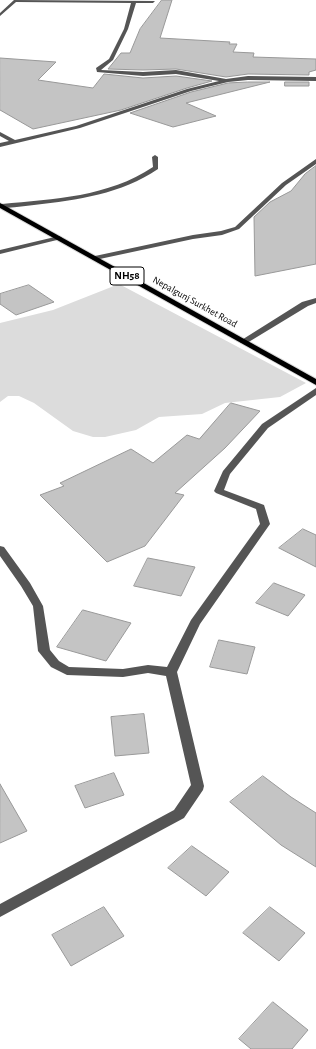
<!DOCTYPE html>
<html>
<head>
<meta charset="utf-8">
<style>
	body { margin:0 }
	canvas { display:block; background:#fff }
</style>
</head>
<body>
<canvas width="316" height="1049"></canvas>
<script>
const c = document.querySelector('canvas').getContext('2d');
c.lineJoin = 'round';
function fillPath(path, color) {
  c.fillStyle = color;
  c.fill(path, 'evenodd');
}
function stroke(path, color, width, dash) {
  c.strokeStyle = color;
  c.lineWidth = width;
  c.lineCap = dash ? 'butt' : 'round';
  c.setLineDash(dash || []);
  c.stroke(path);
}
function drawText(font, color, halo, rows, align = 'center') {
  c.font = font + ' "Alegreya Sans",sans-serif';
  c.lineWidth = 3.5;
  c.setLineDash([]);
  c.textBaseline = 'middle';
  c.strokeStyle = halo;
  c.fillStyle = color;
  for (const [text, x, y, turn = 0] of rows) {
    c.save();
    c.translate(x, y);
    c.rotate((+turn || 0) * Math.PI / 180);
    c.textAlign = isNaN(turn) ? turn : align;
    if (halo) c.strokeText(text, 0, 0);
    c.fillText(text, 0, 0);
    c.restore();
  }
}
const green = new Path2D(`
	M119 284 306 383 280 397 225 403 202 414 159 417 136 430 105 437H93L73 431 34 403 19 396H8L0 402V323L53 310Z`);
const building = new Path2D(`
	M162 0H172L160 38 230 42 229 44H237L233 52 254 53 253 57 316 59V70L309 72V75L248 74 226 77 176 69 143 70 108 69 121 53H130L140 29Z
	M0 58 56 62 38 80 93 88 104 74 143 78 176 76 212 81 187 88 121 110 33 129 0 110Z
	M248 82H270L186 103 216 116 173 127 130 113 191 92 228 83Z
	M285 82H309V86H285Z
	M316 166V264L255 276 254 217 270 202 291 191 305 174Z
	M29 285 54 302 16 315 0 304V294Z
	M231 403 260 411 225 448 175 493 184 495 145 546 107 562 40 495 64 486 60 483 131 449 153 463 187 435 199 439Z
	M303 529 316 535V567L279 548Z
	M148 558 195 567 181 596 134 586Z
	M274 583 305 595 288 616 256 603Z
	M83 610 131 623 106 661 57 647Z
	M219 640 255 647 247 674 210 667Z
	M144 714 149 753 115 756 111 717Z
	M114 773 124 795 85 808 75 786Z
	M263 776 291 797 316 813V867L281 845 230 802Z
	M0 784 27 831 0 843Z
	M192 846 229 872 206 896 168 868Z
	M104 907 124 936 71 966 52 935Z
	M270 907 305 933 279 961 243 933Z
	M273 1002 308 1030 292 1049H251L239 1039Z`);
const minor = new Path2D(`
	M14 0 155 1 153 3H136L128 29 113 60 101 70 143 72 176 70 226 79 248 76 316 77V81L248 80 228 82 191 91 80 128 0 147V143L9 141 0 136V132L15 140 76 126 187 89 219 81 176 74 143 76 97 72 96 68 109 59 124 29 131 3 16 2 0 16V13Z
	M155 155 158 157V169C121 194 78 200 34 205 23 206 11 209 0 207V205L2 204C54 199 108 197 153 167L152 157Z
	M316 159V164L286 185 239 229 222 235 193 239 95 260 91 258 95 256 193 235 221 231 235 227 282 183Z
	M59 236 62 238 61 239 0 254V250Z
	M316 298V303L308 306 247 343H241L240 341 302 302Z
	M316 388V395L268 428 230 474 224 490 264 505 270 524 200 624 177 672 204 786 203 790 184 818 0 917V904L174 810 191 785 166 676 148 673 123 677 67 675 51 667 38 651 33 606 21 586 0 556V546L4 547 30 583 43 606 50 650 59 661 69 667 123 669 148 665 167 667 191 620 260 524 256 509 216 493 214 491 223 471 262 424Z`);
const major = new Path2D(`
	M0 203 316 379V385L0 208Z`);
const farStreetnames = [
	["Nepalgunj Surkhet Road",195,302,29]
];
const shields = [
	[127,276,34]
];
const shieldNames = [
	["NH58",127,276]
];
fillPath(green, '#dcdcdc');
fillPath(building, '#c4c4c4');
stroke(building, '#999', 1);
stroke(major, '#dbdbdb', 2);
fillPath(minor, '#555');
fillPath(major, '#000');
drawText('10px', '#000', '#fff', farStreetnames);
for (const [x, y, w] of shields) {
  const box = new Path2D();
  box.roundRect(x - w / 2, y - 9, w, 18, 3);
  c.fillStyle = '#fff';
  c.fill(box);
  stroke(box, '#000', 1);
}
drawText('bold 11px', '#000', null, shieldNames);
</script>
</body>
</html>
